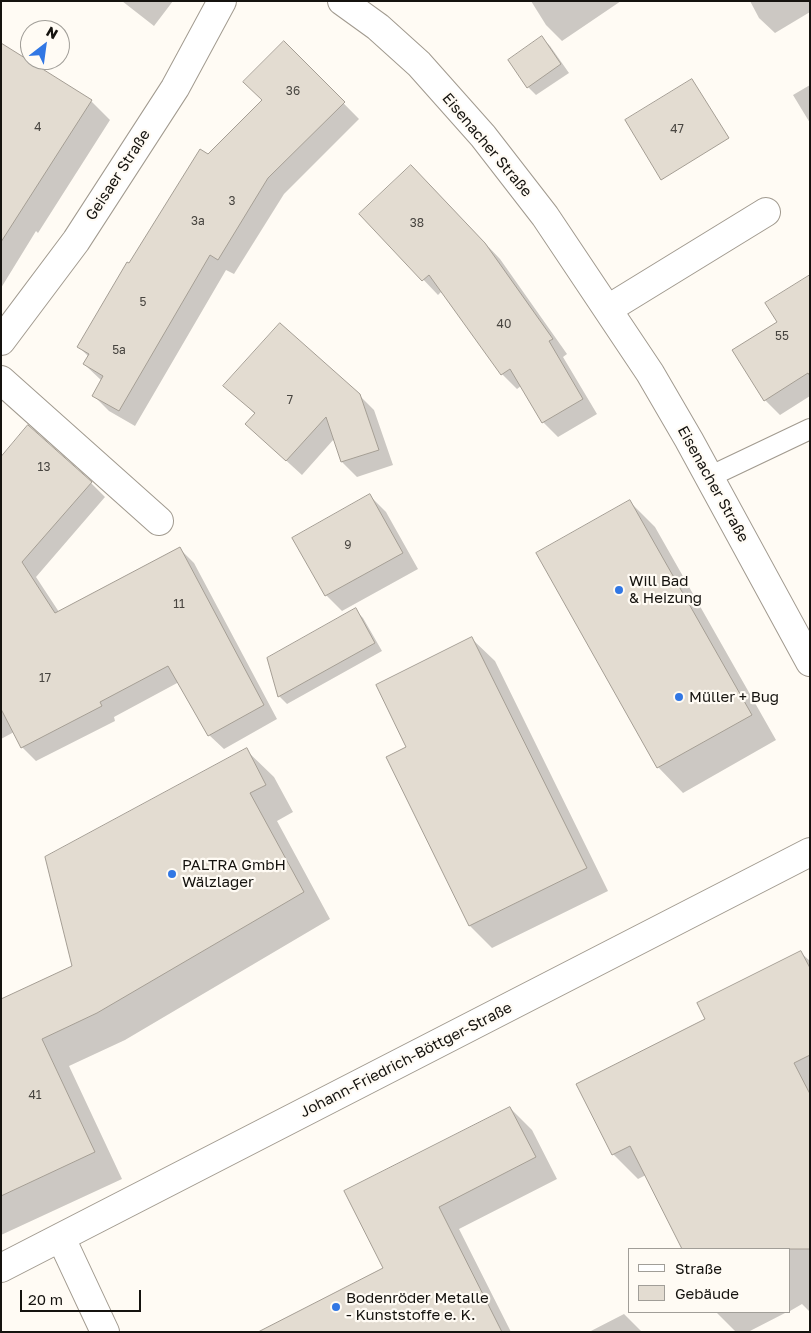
<!DOCTYPE html>
<html>
<head>
<meta charset="utf-8">
<style>
	body { margin:0 }
	#map { position:relative; width:811px; height:1333px; overflow:hidden; background:#fffbf4; font-family:"Golos Text",sans-serif }
	canvas { display:block }
	.frame { position:absolute; inset:0; border:2px solid #15130f; pointer-events:none }
	.legend { position:absolute; left:628px; top:1248px; width:162px; height:65px; box-sizing:border-box; background:#fffbf4; border:1px solid #a19e98; margin:0; padding:6px 9px; list-style:none; font-size:15px; color:#15130f }
	.legend li { display:flex; align-items:center; gap:10px; height:25px }
	.legend b { width:25px; border:1px solid #a19e98 }
	.north { position:absolute; left:20px; top:20px; width:50px; height:50px; box-sizing:border-box; background:#fffbf4; border:1px solid #a19e98; border-radius:50%; rotate:30deg; font-size:14px; font-weight:700; line-height:20px; text-align:center; color:#15130f }
	.north::after { content:''; display:block; margin:auto; width:18px; height:22px; background:#3177e4; clip-path:polygon(50% 0,100% 100%,50% 72%,0 100%) }
	.scale { position:absolute; left:20px; top:1290px; width:121px; height:22px; box-sizing:border-box; border:2px solid #15130f; border-top:0; padding-left:6px; font-size:15px; line-height:18px; white-space:nowrap; color:#15130f; -webkit-text-stroke:4px #fffbf4; paint-order:stroke }
</style>
</head>
<body>
<div id="map">
<canvas width="811" height="1333"></canvas>
<div class="frame"></div>
<ul class="legend">
<li><b style="height:6px;background:#fff"></b>Straße</li>
<li><b style="height:14px;background:#e3dcd1"></b>Gebäude</li>
</ul>
<div class="north">N</div>
<div class="scale">20 m</div>
</div>
<script>
const c = document.querySelector('canvas').getContext('2d');
c.lineJoin = 'round';
function fillPath(path, color) {
  c.fillStyle = color;
  c.fill(path, 'evenodd');
}
function stroke(path, color, width, dash) {
  c.strokeStyle = color;
  c.lineWidth = width;
  c.lineCap = dash ? 'butt' : 'round';
  c.setLineDash(dash || []);
  c.stroke(path);
}
function drawText(font, color, halo, rows, align = 'center') {
  c.font = font + ' "Golos Text",sans-serif';
  c.lineWidth = 4.5;
  c.setLineDash([]);
  c.textBaseline = 'middle';
  c.strokeStyle = halo;
  c.fillStyle = color;
  for (const [text, x, y, turn = 0] of rows) {
    c.save();
    c.translate(x, y);
    c.rotate((+turn || 0) * Math.PI / 180);
    c.textAlign = isNaN(turn) ? turn : align;
    if (halo) c.strokeText(text, 0, 0);
    c.fillText(text, 0, 0);
    c.restore();
  }
}
const shadow = new Path2D(`
	M122 1H173L154 26Z
	M531 1H621L562 41 546 25Z
	M750 1H810V12L775 33 759 18Z
	M542 38 550 46 569 73 536 95 528 87 510 60Z
	M284 43 359 119 284 194 234 274 226 270 135 426 109 411 93 395 102 381 84 364 88 356 78 346 130 265 208 155 264 100Z
	M1 60 91 101 110 120 38 233 36 231 1 288Z
	M810 85V123L793 95Z
	M426 181 500 259 567 354 563 357 597 414 558 437 543 422 521 386 517 389 502 374 442 291 438 295 361 214Z
	M810 279V396L780 415 765 400 778 322Z
	M225 385 359 395 374 410 393 465 357 477 342 462 334 439 302 475 246 424 255 414Z
	M1 459 91 483 105 497 36 577 59 612 180 549 194 563 277 719 224 749 209 735 179 682 114 717 115 721 36 761 22 747 14 732 1 739Z
	M370 496 386 512 418 569 342 611 326 595Z
	M630 502 655 527 776 740 683 793 658 767Z
	M355 610 363 618 382 651 287 704 279 696Z
	M472 639 495 661 608 891 492 948 470 926 387 758 408 748Z
	M246 750 274 777 293 812 277 821 330 919 125 1040 69 1066 122 1179 1 1235V1000L74 966Z
	M800 952 810 961V1312L802 1304 790 1311V1249H684L646 1175 638 1179 613 1154 707 1019Z
	M510 1108 532 1130 557 1179 459 1229 511 1332H260L385 1269Z
	M716 1312H787L748 1332H736Z
	M624 1314 642 1332H589Z`);
const building = new Path2D(`
	M542 36 561 64 527 88 508 60Z
	M284 41 345 102 268 178 218 260 210 255 119 411 92 396 103 376 83 364 89 354 77 347 127 262 129 263 200 149 208 154 262 100 243 82Z
	M1 43 92 100 1 242Z
	M692 79 729 138 661 180 625 120Z
	M411 165 485 243 553 339 549 341 583 399 542 423 510 369 501 375 429 275 422 281 359 214Z
	M810 275V376L808 373 764 401 732 350 777 322 765 303Z
	M280 323 360 394 379 450 341 462 326 417 286 461 245 424 255 413 223 386Z
	M28 425 92 482 22 562 55 613 180 547 264 705 208 736 168 666 100 702 102 706 21 748 1 709V457Z
	M370 494 403 553 325 596 292 538Z
	M630 500 752 715 657 768 536 553Z
	M356 608 375 643 278 697 267 658Z
	M472 637 587 868 469 926 386 757 406 747 376 685Z
	M247 748 266 785 250 793 304 892 97 1013 42 1039 95 1152 1 1196V999L72 966 45 857Z
	M801 951 810 968V1055L794 1063 810 1094V1249H682L630 1146 612 1155 576 1084 705 1019 697 1003Z
	M510 1107 536 1157 439 1207 502 1332H258L383 1268 344 1191Z`);
const lane = new Path2D(`
	M709 477 810 429`);
const street = new Path2D(`
	M342 1 378 27 419 64 483 136 545 216 650 373 689 440 810 662
	M608 309 766 212
	M1 341 76 241 175 88 222 1
	M1 380 159 521
	M61 1238 105 1332
	M1 1268 810 852`);
const markers = [
	[619,590,5,"#3177e4"],
	[679,697,5,"#3177e4"],
	[172,874,5,"#3177e4"],
	[336,1307,5,"#3177e4"]
];
const numberNames = [
	["36",293,91],
	["4",38,127],
	["47",677,129],
	["3",232,201],
	["3a",198,221],
	["38",417,223],
	["5",143,302],
	["40",504,324],
	["55",782,336],
	["5a",119,350],
	["7",290,400],
	["13",44,467],
	["9",348,545],
	["11",179,604],
	["17",45,678],
	["41",35,1095]
];
const streetNames = [
	["Eisenacher Straße",487,145,50],
	["Geisaer Straße",118,175,-57],
	["Eisenacher Straße",713,484,61],
	["Johann-Friedrich-Böttger-Straße",406,1060,-27]
];
const poiNames = [
	["Will Bad",629,581],
	["& Heizung",629,598],
	["Müller + Bug",689,697],
	["PALTRA GmbH",182,865],
	["Wälzlager",182,882],
	["Bodenröder Metalle",346,1298],
	["- Kunststoffe e. K.",346,1315]
];
fillPath(shadow, '#0003');
fillPath(building, '#e3dcd1');
stroke(building, '#a59e94', 1);
stroke(lane, '#a19a8f', 22);
stroke(street, '#a19a8f', 30);
stroke(lane, '#fff', 20);
stroke(street, '#fff', 28);
for (const [x, y, r, color] of markers) {
  const dot = new Path2D();
  dot.arc(x, y, r, 0, 2 * Math.PI);
  c.fillStyle = color;
  c.fill(dot);
  stroke(dot, '#fffbf4', 2);
}
drawText('12px', '#484540', null, numberNames);
drawText('15px', '#15130f', '#fffbf4', streetNames);
drawText('15px', '#15130f', '#fffbf4', poiNames, 'left');
</script>
</body>
</html>
